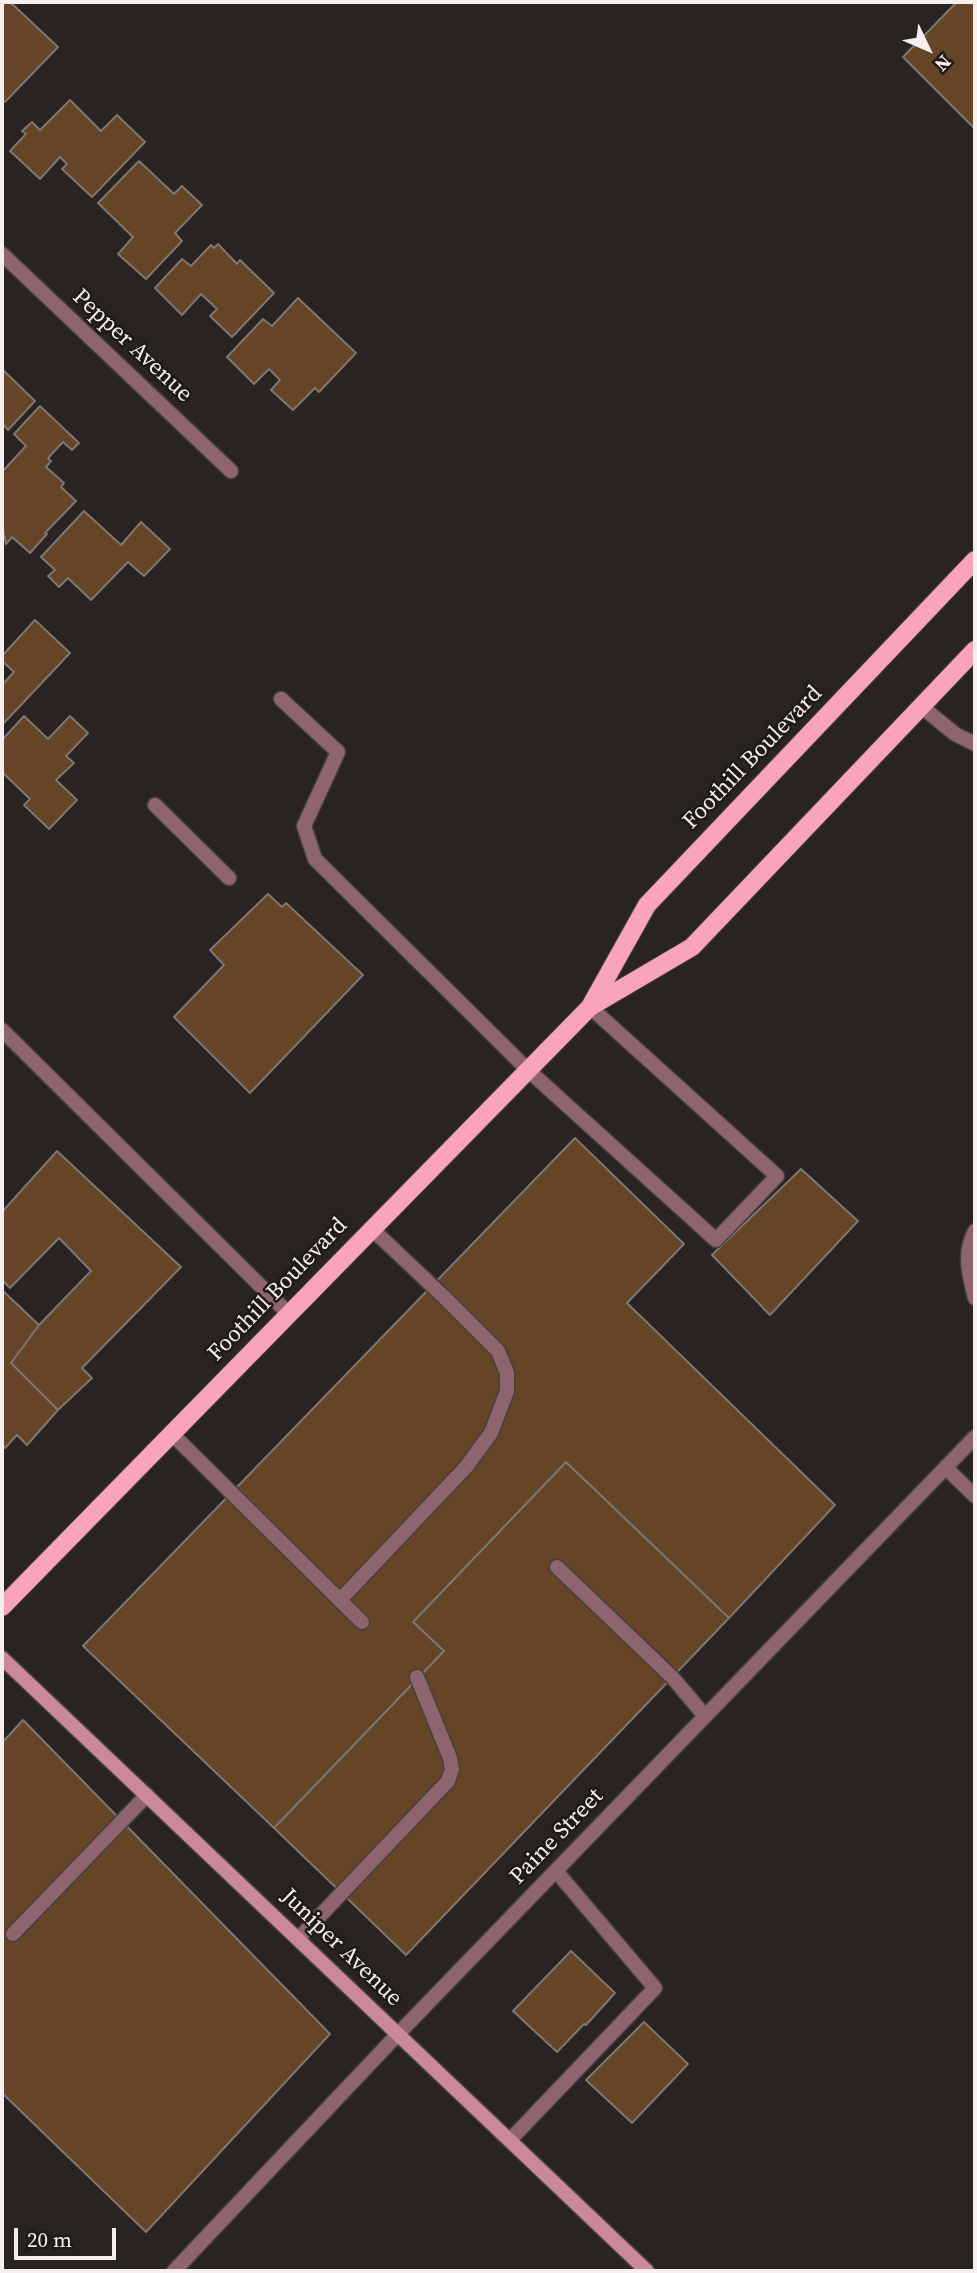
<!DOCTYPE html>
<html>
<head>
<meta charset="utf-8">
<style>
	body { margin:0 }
	#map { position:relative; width:977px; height:2273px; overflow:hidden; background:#292321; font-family:"Source Serif 4",serif }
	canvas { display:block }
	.frame { position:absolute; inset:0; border:4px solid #f5f0ef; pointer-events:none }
	.north { position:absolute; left:893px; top:14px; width:70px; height:70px; -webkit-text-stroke:5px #1f1918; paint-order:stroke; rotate:134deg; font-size:19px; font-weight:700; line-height:28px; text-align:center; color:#f5f0ef }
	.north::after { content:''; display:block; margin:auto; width:24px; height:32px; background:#f5f0ef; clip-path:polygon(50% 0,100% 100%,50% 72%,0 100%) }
	.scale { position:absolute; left:14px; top:2228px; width:102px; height:32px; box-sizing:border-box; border:4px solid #f5f0ef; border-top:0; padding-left:9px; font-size:21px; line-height:24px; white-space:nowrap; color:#f5f0ef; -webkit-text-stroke:5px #1f1918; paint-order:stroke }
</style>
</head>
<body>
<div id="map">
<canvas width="977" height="2273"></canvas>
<div class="frame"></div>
<div class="north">N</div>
<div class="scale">20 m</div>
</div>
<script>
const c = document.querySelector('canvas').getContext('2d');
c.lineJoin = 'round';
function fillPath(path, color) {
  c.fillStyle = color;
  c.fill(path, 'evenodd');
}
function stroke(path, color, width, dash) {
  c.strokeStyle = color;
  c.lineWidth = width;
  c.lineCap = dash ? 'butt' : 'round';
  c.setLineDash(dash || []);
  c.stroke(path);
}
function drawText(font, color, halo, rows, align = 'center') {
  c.font = font + ' "Source Serif 4",serif';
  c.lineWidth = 5;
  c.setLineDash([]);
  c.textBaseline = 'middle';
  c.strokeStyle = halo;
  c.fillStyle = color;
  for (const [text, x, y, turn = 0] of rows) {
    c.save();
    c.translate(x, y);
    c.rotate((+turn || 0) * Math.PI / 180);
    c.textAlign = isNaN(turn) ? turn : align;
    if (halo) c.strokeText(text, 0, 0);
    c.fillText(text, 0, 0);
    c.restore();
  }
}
const building = new Path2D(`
	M2 2H10L58 47 5 102 2 99Z
	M957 2H975V129L903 57Z
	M70 100 101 131 117 115 145 142 92 197 62 169 67 164 60 157 40 179 10 151 26 134 22 131 32 122 40 130Z
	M139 161 174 194 182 186 202 205 175 233 182 241 146 279 118 254 133 237 98 203Z
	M218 244 237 264 240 260 274 293 232 337 210 316 217 309 201 294 182 315 155 288 182 259 191 266 211 245 214 248Z
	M298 298 356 353 319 392 315 388 293 410 271 390 280 380 269 369 254 384 227 357 263 319 272 326Z
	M2 369 35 401 8 430 2 423Z
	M40 406 79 443 72 450 63 442 48 458 51 461 46 467 64 483 61 487 76 501 45 533 47 534 30 553 12 537 6 544 2 525V472L26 446 14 434Z
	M84 511 121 545 141 522 170 549 144 576 128 562 91 600 68 578 59 587 48 576 55 570 41 557Z
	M35 620 70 653 2 725V685L14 672 2 661V656Z
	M24 716 48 739 70 716 88 733 66 756 74 763 56 780 77 800 49 829 24 805 30 799 2 772V740Z
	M268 894 282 907 286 903 363 975 250 1093 174 1017 224 965 210 950Z
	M575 1138 684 1244 627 1303 835 1505 729 1618 566 1462 413 1622 444 1651 274 1828 83 1646Z
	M57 1151 181 1267 82 1368 92 1378 58 1410 11 1363 39 1325 91 1271 59 1238 10 1288 2 1280V1212Z
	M801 1169 858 1221 770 1315 712 1255Z
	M2 1290 39 1325 11 1363 58 1410 27 1445 17 1435 5 1448 2 1444Z
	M566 1462 729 1618 406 1955 274 1828 444 1651 413 1622Z
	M23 1720 330 2034 146 2232 2 2093V1743Z
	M571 1951 615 1993 586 2025 584 2024 557 2052 513 2011Z
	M644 2022 688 2064 632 2123 586 2080Z`);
const lane = new Path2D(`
	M281 699 338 752 304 826 315 859 528 1070 716 1240 777 1176 590 1007
	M922 707 955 734 975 744
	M155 805 229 878
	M2 1030 289 1314
	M975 1231C963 1254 969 1274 975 1298
	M172 1434 362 1622
	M946 1468 975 1496
	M557 1567 672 1677 705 1716
	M340 1600 466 1467 491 1433 507 1391V1373L498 1351 444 1297 372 1229
	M13 1934 147 1795
	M298 1939 448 1781 452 1769 450 1758 417 1677
	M510 2140 655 1988 556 1871`);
const street = new Path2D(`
	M2 254 231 471
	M174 2271 398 2034 975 1437`);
const secondary = new Path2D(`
	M2 1658 647 2271`);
const primary = new Path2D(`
	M590 1007 647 905 975 560
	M2 1607 590 1007 692 947 975 650`);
const streetNames = [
	["Pepper Avenue",132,346,43],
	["Foothill Boulevard",753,758,-46],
	["Foothill Boulevard",278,1290,-46],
	["Paine Street",557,1837,-46],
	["Juniper Avenue",341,1948,44]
];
fillPath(building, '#664526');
stroke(building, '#7c7772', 2);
stroke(lane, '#46403e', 17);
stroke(street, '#46403e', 17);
stroke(secondary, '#46403e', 17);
stroke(primary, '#46403e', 20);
stroke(lane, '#8e646f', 14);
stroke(street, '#8e646f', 14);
stroke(secondary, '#cb889a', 14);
stroke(primary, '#faa4bb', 18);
drawText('23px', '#f5f0ef', '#1f1918', streetNames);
</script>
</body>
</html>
